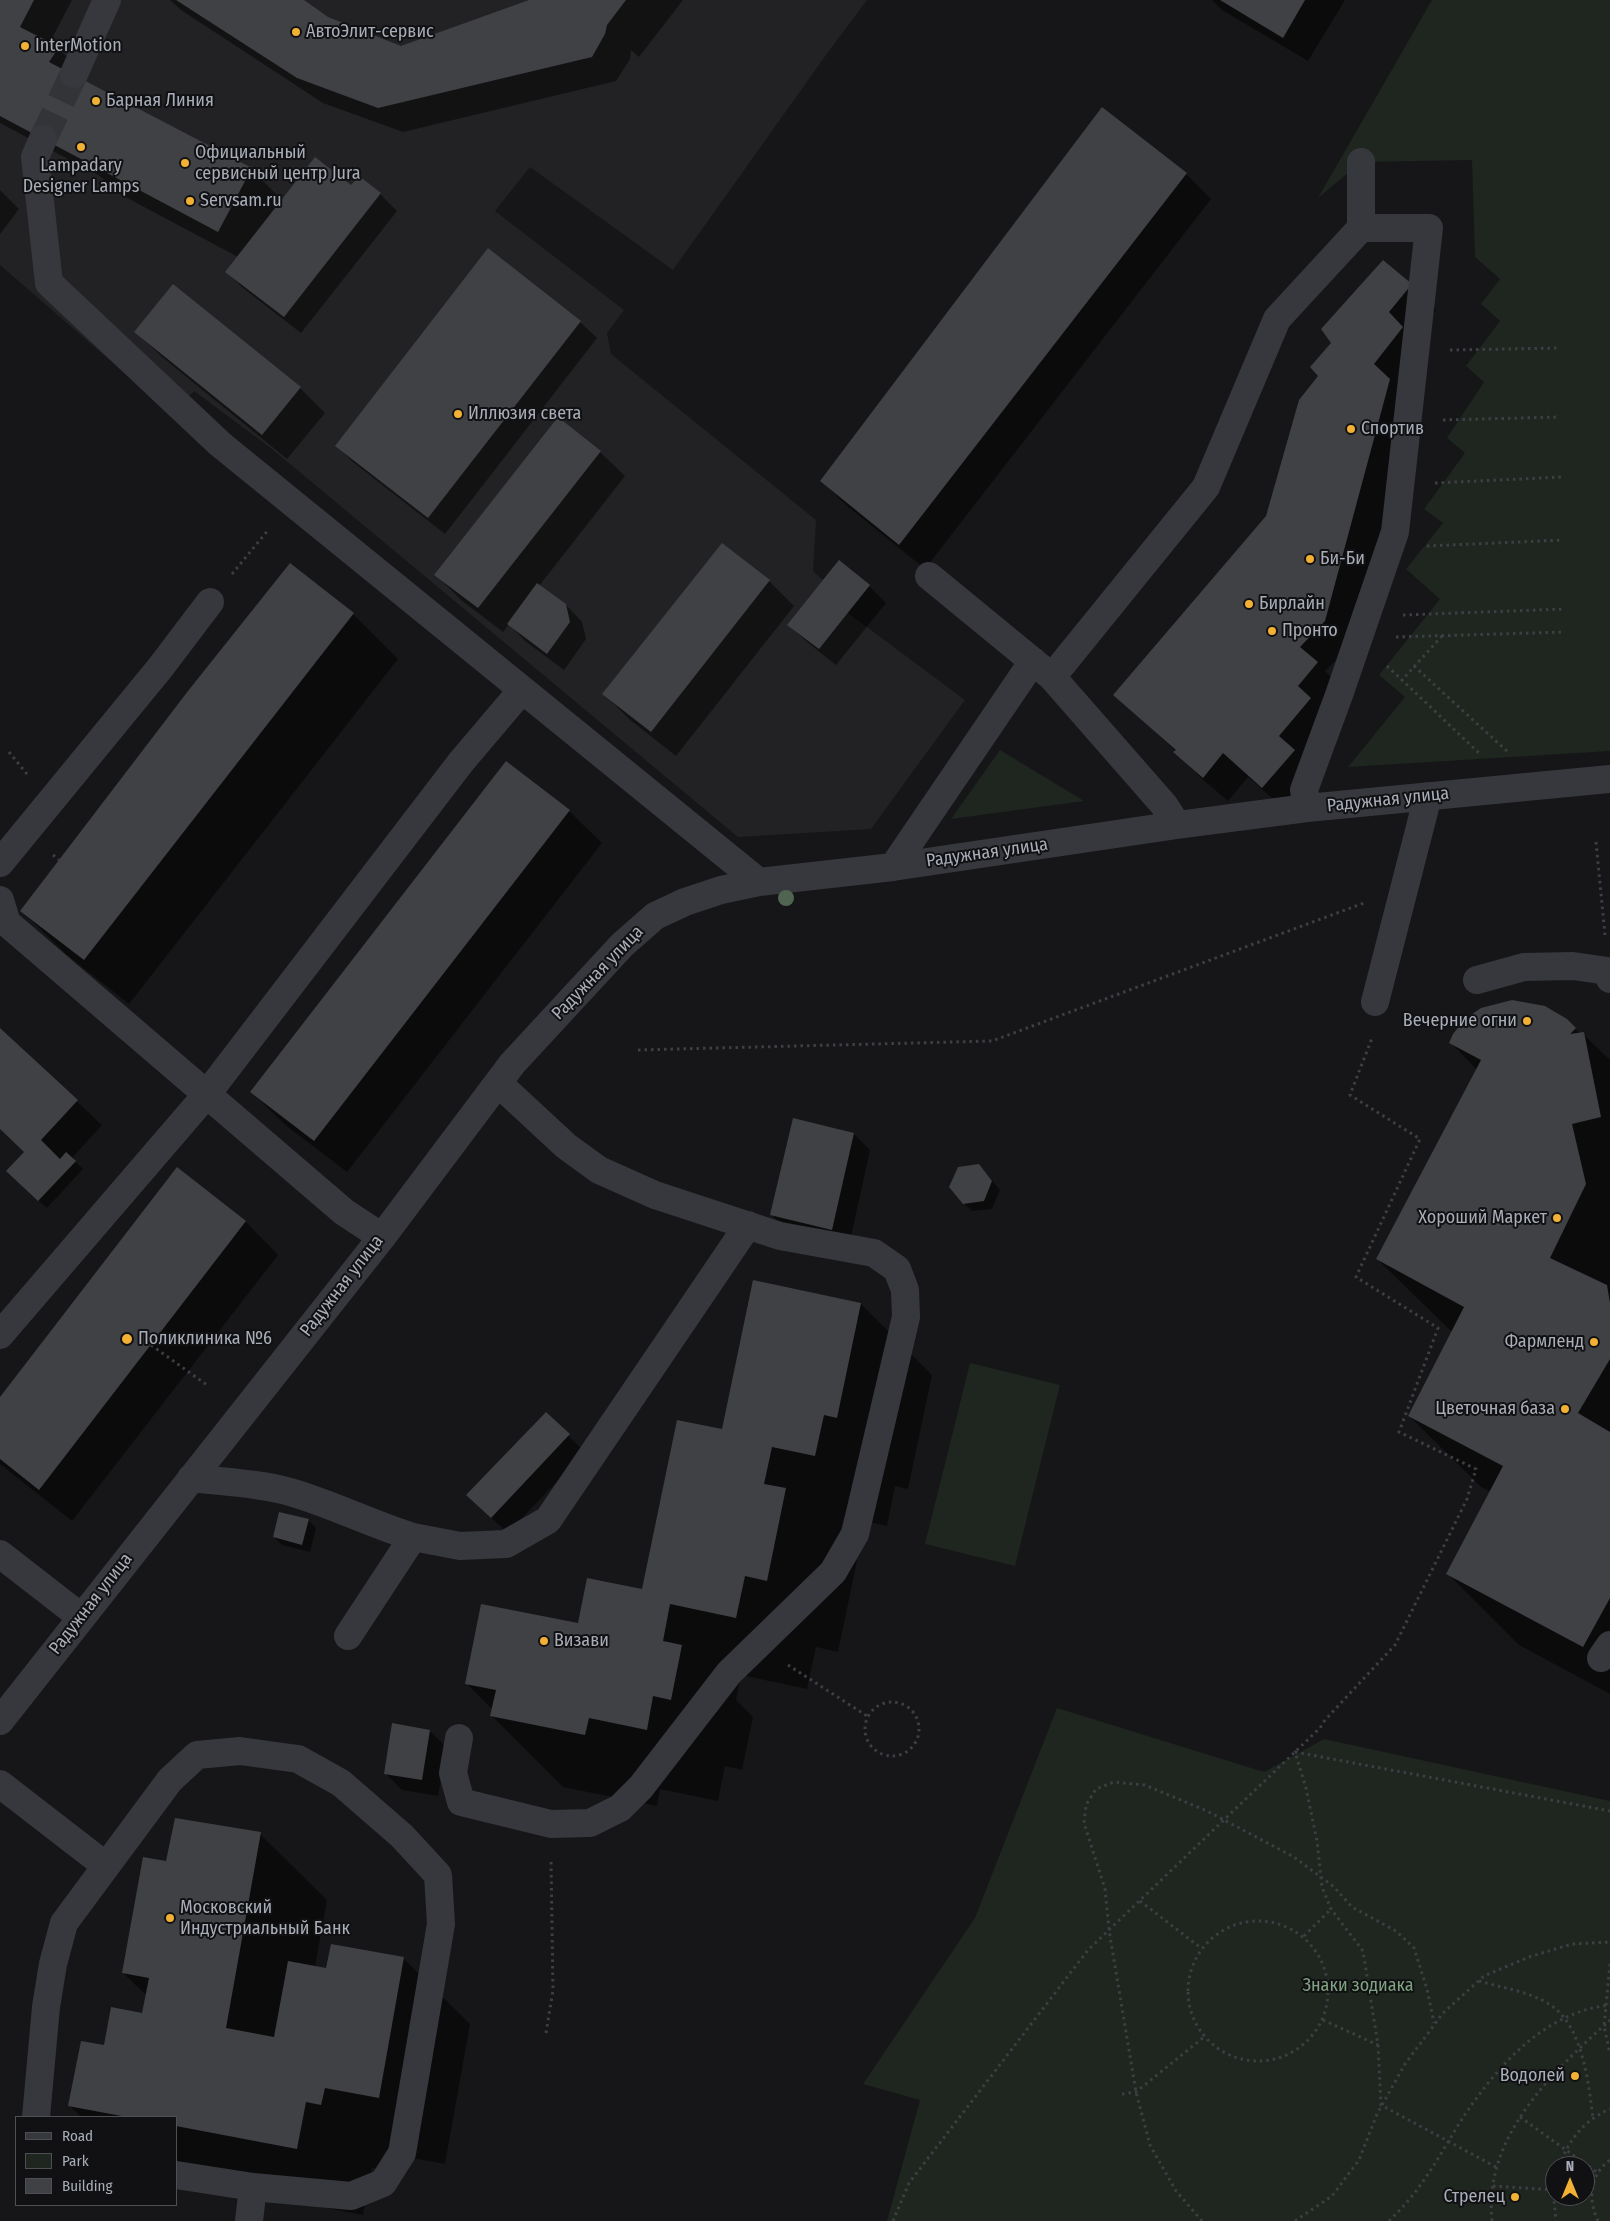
<!DOCTYPE html>
<html>
<head>
<meta charset="utf-8">
<style>
	body { margin:0 }
	#map { position:relative; width:1610px; height:2221px; overflow:hidden; background:#161618; font-family:"Fira Sans Condensed",sans-serif }
	canvas { display:block }
	.legend { position:absolute; left:15px; top:2116px; width:162px; height:90px; box-sizing:border-box; background:#111113; border:1px solid #4d4f55; margin:0; padding:6px 9px; list-style:none; font-size:15px; color:#a8adb8 }
	.legend li { display:flex; align-items:center; gap:10px; height:25px }
	.legend b { width:25px; border:1px solid #4d4f55 }
	.north { position:absolute; left:1545px; top:2156px; width:50px; height:50px; box-sizing:border-box; background:#111113; border:1px solid #4d4f55; border-radius:50%; rotate:0deg; font-size:14px; font-weight:700; line-height:20px; text-align:center; color:#a8adb8 }
	.north::after { content:''; display:block; margin:auto; width:18px; height:22px; background:#f2b134; clip-path:polygon(50% 0,100% 100%,50% 72%,0 100%) }
</style>
</head>
<body>
<div id="map">
<canvas width="1610" height="2221"></canvas>
<ul class="legend">
<li><b style="height:6px;background:#37383d"></b>Road</li>
<li><b style="height:14px;background:#1e261f"></b>Park</li>
<li><b style="height:14px;background:#404145"></b>Building</li>
</ul>
<div class="north">N</div>
</div>
<script>
const c = document.querySelector('canvas').getContext('2d');
c.lineJoin = 'round';
function fillPath(path, color) {
  c.fillStyle = color;
  c.fill(path, 'evenodd');
}
function stroke(path, color, width, dash) {
  c.strokeStyle = color;
  c.lineWidth = width;
  c.lineCap = dash ? 'butt' : 'round';
  c.setLineDash(dash || []);
  c.stroke(path);
}
function drawText(font, color, halo, rows, align = 'center') {
  c.font = font + ' "Fira Sans Condensed",sans-serif';
  c.lineWidth = 4;
  c.setLineDash([]);
  c.textBaseline = 'middle';
  c.strokeStyle = halo;
  c.fillStyle = color;
  for (const [text, x, y, turn = 0] of rows) {
    c.save();
    c.translate(x, y);
    c.rotate((+turn || 0) * Math.PI / 180);
    c.textAlign = isNaN(turn) ? turn : align;
    if (halo) c.strokeText(text, 0, 0);
    c.fillText(text, 0, 0);
    c.restore();
  }
}
const built = new Path2D(`
	M0 0H867L826 55 673 270 530 167 495 211 624 310 607 333 611 354 816 520 813 571 823 580 839 560 870 585 848 613 965 700 871 829 738 837 272 449 194 391 173 415 0 265Z`);
const green = new Path2D(`
	M1432 0H1610V751L1348 767 1405 697 1379 675 1440 599 1406 569 1443 523 1424 509 1465 453 1447 438 1484 382 1466 366 1500 321 1481 304 1500 279 1475 257 1472 160 1361 162 1318 198Z
	M1000 750 1084 801 951 819Z
	M970 1363 1060 1385 1015 1566 925 1544Z
	M1057 1708 1264 1772 1324 1739 1610 1801V2221H887L920 2100 863 2084 975 1918ZM1555 2166H1585V2196H1555Z`);
const shadow = new Path2D(`
	M0 0H72L49 44 58 48 75 65 69 74 251 169 282 200 351 187 380 194 397 211 301 333 243 288 227 272 238 257 116 192 100 176 0 123Z
	M170 0H302L328 18 401 47 533 0H683L639 57 631 50 630 59 616 81 403 132 323 103 181 10Z
	M1212 0H1345L1308 61 1222 10Z
	M1186 174 1211 199 925 569 846 505 821 480Z
	M0 190 19 209 0 234Z
	M1411 285 1436 310 1413 338 1414 405 1350 646 1325 671 1342 688 1288 812 1248 777 1228 801 1200 777 1176 751 1115 695 1267 517 1300 401Z
	M580 322 597 338 445 534 353 462 337 446Z
	M136 332 300 388 325 413 287 459 161 356Z
	M600 452 625 476 539 586 565 604 582 622 586 639 564 670 525 641 509 624 503 632 461 600 436 575Z
	M769 581 794 606 676 756 629 719 604 694Z
	M869 586 886 603 836 665 806 641 789 625Z
	M353 614 398 659 129 1004 67 955 22 911Z
	M569 811 602 843 347 1172 284 1124 252 1092Z
	M1512 1001 1544 1007 1566 1020 1580 1034H1583L1610 1060V1694L1519 1645 1448 1574 1491 1492 1481 1487 1409 1416 1452 1332 1377 1259 1477 1070 1451 1043Z
	M0 1030 102 1125 72 1158 83 1169 47 1208 16 1179 25 1153 0 1129Z
	M854 1134 870 1150 849 1246 788 1232 772 1215Z
	M979 1165 1000 1190 992 1209 972 1211 963 1203Z
	M178 1169 246 1222 278 1255 72 1521 0 1464V1399Z
	M861 1304 932 1375 908 1489 895 1486 887 1526 844 1517 838 1542 857 1561 838 1652 816 1647 807 1689 741 1675 736 1700 753 1717 742 1770 725 1766 718 1801 660 1789 657 1806 563 1787 492 1716 493 1710 466 1683 643 1591 723 1430Z
	M546 1414 585 1452 508 1533 485 1512Z
	M308 1520 316 1528 310 1552 282 1545 274 1537Z
	M430 1731 447 1748 438 1796 402 1790 385 1773Z
	M260 1834 327 1900 315 1967 327 1969 403 1958 470 2024 445 2164 391 2154 388 2171 372 2168 363 2215 176 2180V2117H81L70 2106 105 2046 143 2014 147 1996 123 1973 167 1862Z`);
const building = new Path2D(`
	M0 0H34L20 27 59 47 49 62 252 168 218 232 0 116Z
	M176 0H304L328 17 401 46 529 0H626L607 25 605 34 592 57 378 108 297 78Z
	M1220 0H1305L1283 38Z
	M1102 107 1187 173 899 545 820 481Z
	M315 157 351 185 359 176 381 193 284 317 225 272Z
	M488 248 581 321 428 518 335 446Z
	M1383 260 1412 284 1389 312 1403 327 1374 364 1390 379 1325 621 1300 647 1318 662 1298 686 1311 698 1279 736 1295 750 1262 788 1223 753 1203 778 1173 752 1176 750 1113 695 1266 516 1299 400 1318 376 1310 367 1331 343 1321 329Z
	M173 284 301 387 262 435 134 332Z
	M558 417 601 451 478 608 434 575Z
	M722 543 770 580 651 732 602 694Z
	M839 560 870 585 819 649 787 625Z
	M290 563 354 613 84 960 20 911 188 691Z
	M537 583 566 604 570 622 547 654 507 624Z
	M506 761 570 810 314 1141 250 1092Z
	M1512 1000 1545 1006 1567 1019 1576 1028 1570 1034 1584 1032 1601 1117 1572 1124 1586 1184 1550 1258 1607 1285 1610 1303V1359L1578 1413 1610 1432V1598L1583 1647 1446 1574 1503 1466 1408 1416 1464 1307 1376 1259 1481 1060 1449 1043 1453 1034 1465 1019 1481 1008Z
	M0 1028 78 1100 41 1140 60 1159 66 1152 76 1161 38 1201 6 1171 24 1152 0 1129Z
	M793 1118 854 1133 832 1230 770 1215Z
	M979 1164 992 1181 984 1201 963 1204 949 1187 958 1167Z
	M177 1167 246 1221 39 1490 0 1459V1397Z
	M753 1280 861 1303 837 1418 824 1415 815 1456 772 1447 764 1484 786 1488 767 1581 745 1576 736 1618 670 1604 663 1641 682 1645 671 1700 653 1696 647 1730 589 1718 585 1735 490 1716 496 1690 465 1684 481 1604 578 1623 587 1578 642 1589 677 1420 722 1429Z
	M546 1412 570 1434 491 1518 466 1495Z
	M279 1512 309 1519 302 1545 273 1537Z
	M392 1723 430 1730 422 1780 384 1774Z
	M175 1818 261 1832 226 2028 274 2037 288 1961 326 1968 331 1944 404 1957 379 2098 325 2088 321 2105 306 2102 297 2149 176 2126V2117H127L68 2106 81 2041 104 2045 111 2007 142 2013 149 1978 122 1973 143 1857 166 1861Z`);
const minorTunnel = new Path2D(`
	M43 139 74 74`);
const path = new Path2D(`
	M1450 350 1560 348
	M1443 420 1560 417
	M1435 483 1562 477
	M1427 546 1563 540
	M232 574 269 529
	M1403 615 1565 609
	M1442 636 1402 680 1481 755
	M1396 637 1565 632
	M1387 666 1402 680
	M1414 666 1509 753
	M9 752 27 774
	M1596 842 1605 935
	M53 855 59 860
	M638 1050 992 1041 1364 903
	M151 1345 207 1385
	M788 1665 867 1716
	M865 1729a27 27 0 1 1 54 0a27 27 0 1 1-54 0Z
	M1140 1901 1201 1948
	M1188 1991a70 70 0 1 1 140 0a70 70 0 1 1-140 0Z
	M1304 1936 1331 1909
	M1610 1964 1604 2026 1610 2054
	M1479 1981C1503 1988 1532 1992 1552 2006 1583 2028 1589 2085 1593 2119
	M1323 2020 1378 2045
	M546 2033 553 1990 551 1859
	M1122 2094 1136 2092 1204 2037
	M1520 2117 1598 2173
	M1559 2166C1569 2140 1584 2120 1610 2109
	M1496 2167 1381 2105 1378 2045 1363 1951 1331 1909 1322 1887 1317 1841 1306 1788 1295 1752 1610 1811
	M1555 2182 1553 2189 1556 2221
	M1493 2186 1555 2190
	M1585 2192H1591
	M893 2221 909 2183 1088 1950 1320 1728 1325 1720 1395 1645 1467 1499 1476 1469 1399 1432 1438 1328 1356 1277 1420 1139 1350 1095 1372 1038
	M1202 2221 1176 2191 1150 2145 1136 2092 1109 1930 1105 1889 1084 1823 1086 1805 1096 1789 1114 1782 1145 1785 1207 1811 1294 1857 1334 1887 1352 1907 1396 1931 1414 1948 1427 1989 1434 2023
	M1295 2221 1332 2196 1359 2160 1377 2114 1405 2064 1443 2013 1484 1976 1529 1957 1572 1944 1610 1942
	M1389 2221C1397 2213 1405 2205 1412 2196 1434 2169 1449 2138 1468 2110 1503 2060 1547 2012 1610 2005
	M1492 2221C1483 2136 1553 2072 1610 2020
	M1598 2221C1588 2200 1589 2175 1610 2160`);
const minor = new Path2D(`
	M74 74 107 0
	M43 139 35 157 49 283 220 444 759 882
	M1361 162V228
	M929 576 1052 677 1164 805 1177 825
	M1052 677 1206 487 1277 319 1361 228H1429L1395 532 1339 695 1304 790 1307 808
	M0 863 160 668 210 602
	M893 867 1033 661
	M0 900 7 923 344 1212 382 1237
	M1477 980 1524 967 1573 966 1608 971 1610 979
	M1375 1002 1428 796
	M0 1335 207 1094 461 762 522 690
	M191 1478C223 1482 258 1483 290 1492 332 1504 371 1524 413 1537L348 1636
	M413 1537 460 1546 506 1544 548 1520 748 1225
	M0 1554 81 1617
	M1601 1658 1610 1645
	M0 1721 382 1237 512 1064 622 945 655 916 685 902 721 890 759 882 893 867 1177 825 1307 808 1610 779
	M459 1738 453 1773 461 1802 551 1824 590 1823 620 1808 641 1787 729 1673 833 1572 855 1534 906 1317 905 1290 897 1269 874 1253 780 1236 655 1195 599 1170 566 1146 498 1083
	M0 1784 106 1866
	M36 2117 46 2007 53 1964 64 1923 170 1780 197 1755 240 1751 298 1759 341 1783 402 1836 438 1875 441 1924 402 2153 383 2183 351 2196 253 2187 176 2175
	M249 2221 253 2187`);
const trees = [
	[786,898]
];
const markers = [
	[296,32,5,"#f2b134"],
	[25,46,5,"#f2b134"],
	[96,101,5,"#f2b134"],
	[81,147,5,"#f2b134"],
	[185,163,5,"#f2b134"],
	[190,201,5,"#f2b134"],
	[458,414,5,"#f2b134"],
	[1351,429,5,"#f2b134"],
	[1310,559,5,"#f2b134"],
	[1249,604,5,"#f2b134"],
	[1272,631,5,"#f2b134"],
	[1527,1021,5,"#f2b134"],
	[1557,1218,5,"#f2b134"],
	[127,1339,6,"#f2b134"],
	[1594,1342,5,"#f2b134"],
	[1565,1409,5,"#f2b134"],
	[544,1641,5,"#f2b134"],
	[170,1918,5,"#f2b134"],
	[1575,2076,5,"#f2b134"],
	[1515,2197,5,"#f2b134"]
];
const poiNames = [
	["АвтоЭлит-сервис",306,32],
	["InterMotion",35,46],
	["Барная Линия",106,101],
	["Официальный",195,153],
	["сервисный центр Jura",195,174],
	["Lampadary",81,166,"center"],
	["Designer Lamps",81,187,"center"],
	["Servsam.ru",200,201],
	["Иллюзия света",468,414],
	["Спортив",1361,429],
	["Би-Би",1320,559],
	["Бирлайн",1259,604],
	["Пронто",1282,631],
	["Вечерние огни",1517,1021,"right"],
	["Хороший Маркет",1547,1218,"right"],
	["Поликлиника №6",138,1339],
	["Фармленд",1584,1342,"right"],
	["Цветочная база",1555,1409,"right"],
	["Визави",554,1641],
	["Московский",180,1908],
	["Индустриальный Банк",180,1929],
	["Водолей",1565,2076,"right"],
	["Стрелец",1505,2197,"right"]
];
const streetNames = [
	["Радужная улица",1388,800,-6],
	["Радужная улица",987,853,-8],
	["Радужная улица",598,973,-46],
	["Радужная улица",342,1286,-52],
	["Радужная улица",91,1604,-52]
];
const parkNames = [
	["Знаки зодиака",1358,1986]
];
fillPath(built, '#222225');
fillPath(green, '#1e261f');
fillPath(shadow, '#0007');
fillPath(building, '#404145');
stroke(minorTunnel, '#333438', 28, [28, 14]);
stroke(path, '#3d3f44', 3, [2.5, 4]);
stroke(minor, '#37383d', 28);
c.fillStyle = '#506452';
for (const [x, y] of trees) {
  c.beginPath();
  c.arc(x, y, 8, 0, 2 * Math.PI);
  c.fill();
}
for (const [x, y, r, color] of markers) {
  const dot = new Path2D();
  dot.arc(x, y, r, 0, 2 * Math.PI);
  c.fillStyle = color;
  c.fill(dot);
  stroke(dot, '#111113', 2);
}
drawText('18px', '#a8adb8', '#111113', poiNames, 'left');
drawText('18px', '#a8adb8', '#111113', streetNames);
drawText('18px', '#7fa381', '#111113', parkNames);
</script>
</body>
</html>
